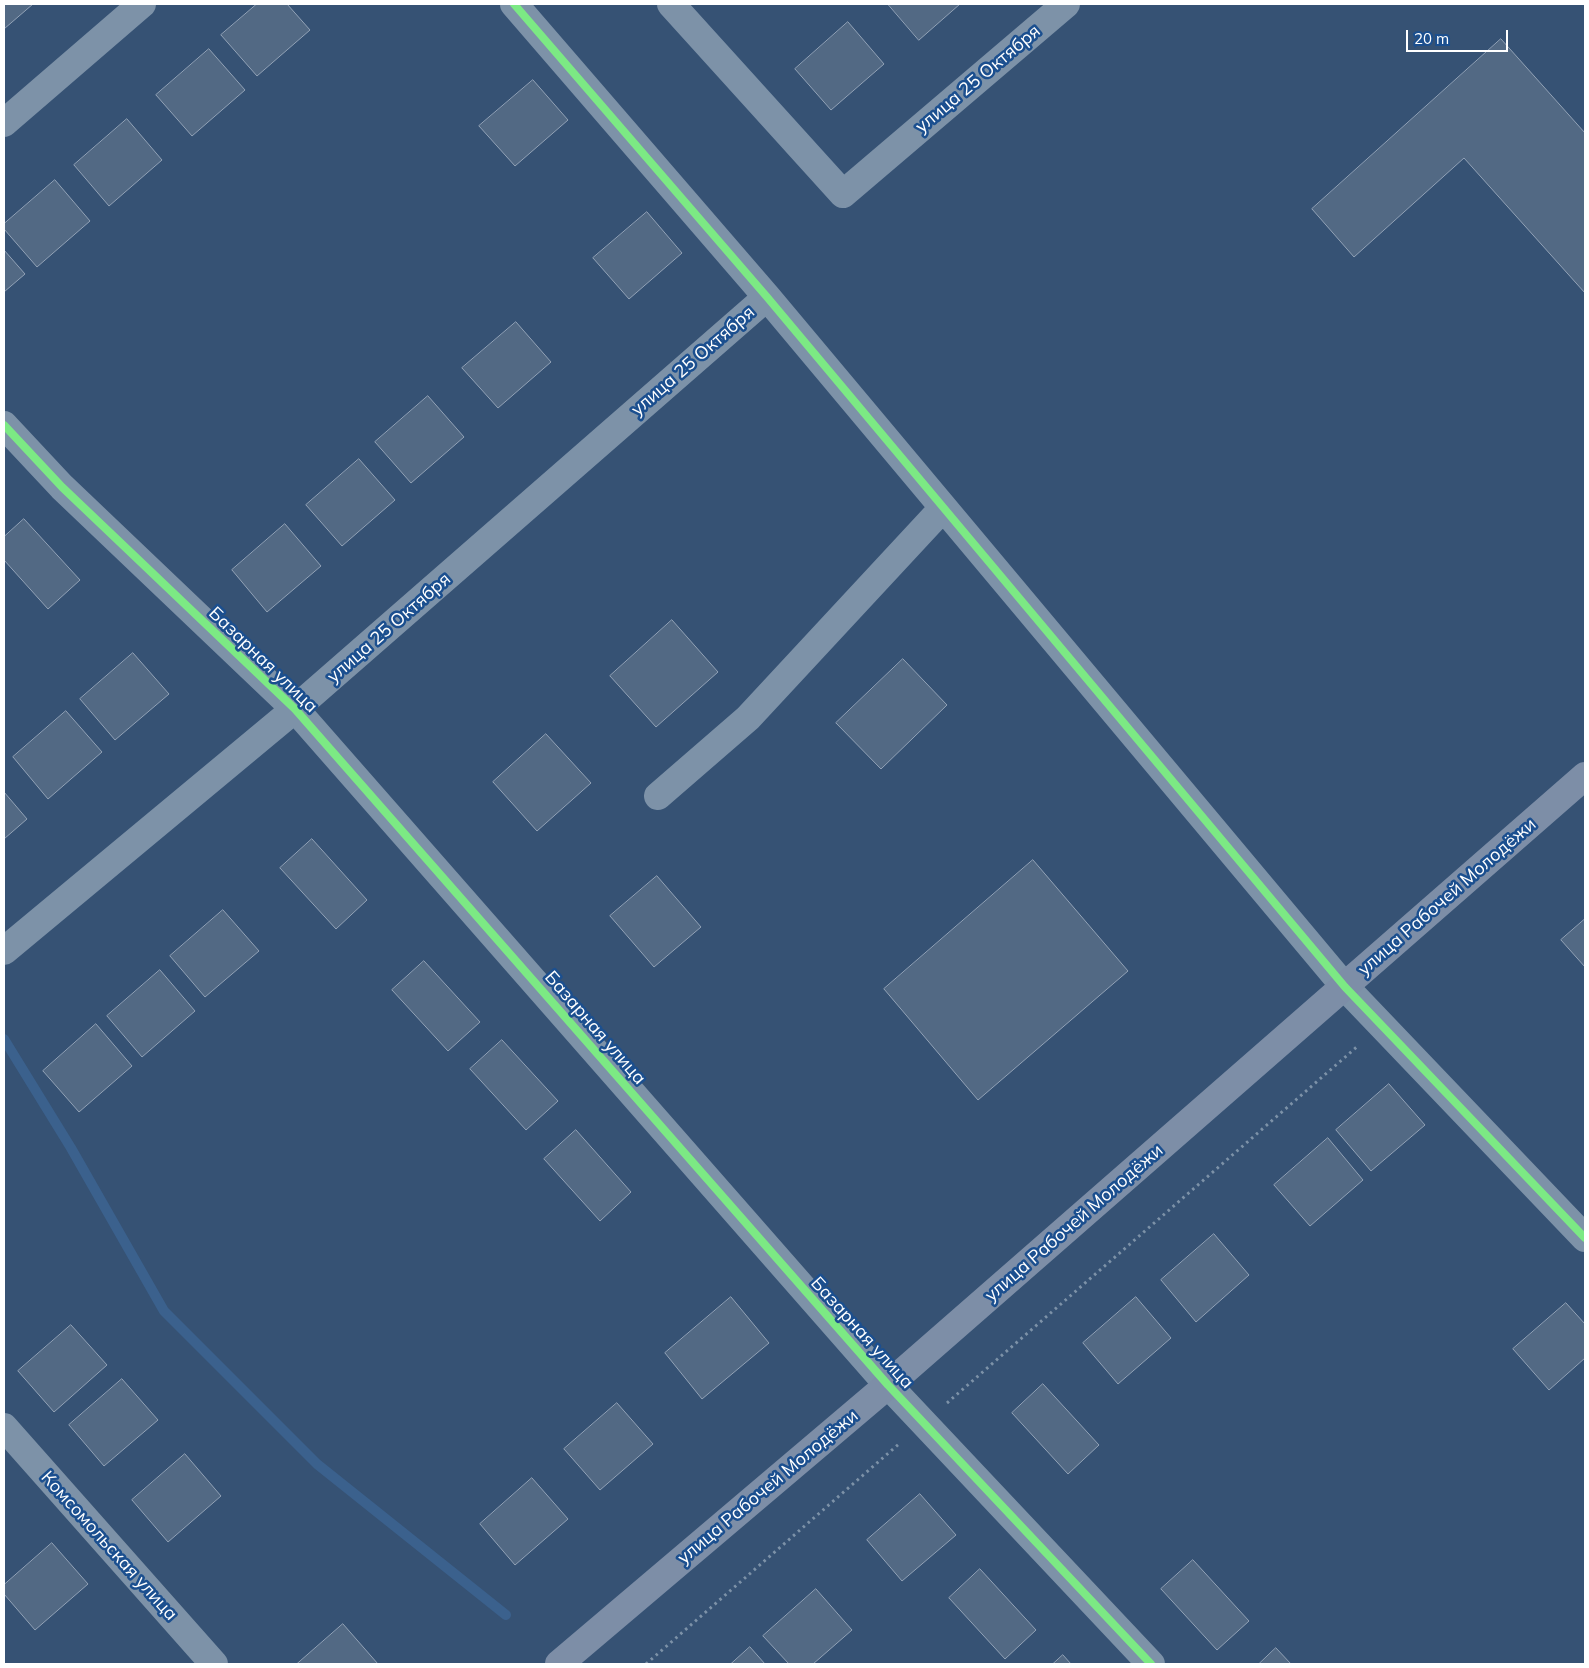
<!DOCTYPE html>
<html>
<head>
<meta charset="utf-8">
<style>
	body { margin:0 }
	#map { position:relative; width:1589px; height:1668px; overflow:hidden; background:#365274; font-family:Mulish,sans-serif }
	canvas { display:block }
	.frame { position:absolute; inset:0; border:5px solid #fff; pointer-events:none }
	.scale { position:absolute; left:1406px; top:30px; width:102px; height:22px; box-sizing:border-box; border:2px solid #fff; border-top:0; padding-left:6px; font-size:15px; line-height:18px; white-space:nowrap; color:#fff; -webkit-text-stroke:4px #1b4f8f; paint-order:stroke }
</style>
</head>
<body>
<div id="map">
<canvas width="1589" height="1668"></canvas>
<div class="frame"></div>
<div class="scale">20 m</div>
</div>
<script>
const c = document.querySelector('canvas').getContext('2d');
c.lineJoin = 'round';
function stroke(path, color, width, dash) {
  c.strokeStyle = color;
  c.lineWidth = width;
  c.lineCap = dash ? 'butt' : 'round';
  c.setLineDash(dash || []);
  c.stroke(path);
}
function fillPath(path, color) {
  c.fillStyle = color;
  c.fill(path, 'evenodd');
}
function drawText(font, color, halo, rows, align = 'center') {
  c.font = font + ' Mulish,sans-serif';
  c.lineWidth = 5;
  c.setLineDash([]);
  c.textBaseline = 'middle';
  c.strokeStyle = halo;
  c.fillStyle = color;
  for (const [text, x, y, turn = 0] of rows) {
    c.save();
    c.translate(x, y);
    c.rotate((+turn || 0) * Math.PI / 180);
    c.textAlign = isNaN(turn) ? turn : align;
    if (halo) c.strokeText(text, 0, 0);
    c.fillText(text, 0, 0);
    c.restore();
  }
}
const stream = new Path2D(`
	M4 1039 71 1148 164 1311 317 1464 506 1615`);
const building = new Path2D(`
	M4 4H33L4 29Z
	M257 4H287L310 30 257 76 221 35Z
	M888 4H960L919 40Z
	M848 22 884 64 831 110 795 69Z
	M1501 39 1585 133V293L1464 158 1354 257 1312 209Z
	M209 49 245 90 192 136 156 95Z
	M533 80 568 120 515 166 479 126Z
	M127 119 162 160 109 206 74 165Z
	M55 180 90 221 37 267 4 229V224Z
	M647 212 682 253 629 299 593 258Z
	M4 250 25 274 4 292Z
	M516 322 551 362 498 408 462 368Z
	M428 396 464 437 411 483 375 442Z
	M359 459 395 500 342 546 306 505Z
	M24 519 80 580 48 609 4 560V537Z
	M285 524 321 566 267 612 232 570Z
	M672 620 718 672 656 727 610 676Z
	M133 653 169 694 115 740 80 699Z
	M903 659 947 705 881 769 836 723Z
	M66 711 102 752 48 799 13 757Z
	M546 734 591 783 537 831 493 782Z
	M4 792 27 819 4 839Z
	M312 839 367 900 336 929 280 868Z
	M1033 860 1128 971 978 1100 884 989Z
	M657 876 701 927 654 967 610 916Z
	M223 910 259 951 205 997 170 956Z
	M1585 919V967L1561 940Z
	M424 961 480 1022 448 1051 392 990Z
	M160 970 195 1011 142 1057 107 1016Z
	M96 1024 132 1066 79 1112 43 1071Z
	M502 1040 558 1101 526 1130 470 1069Z
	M1389 1084 1425 1125 1371 1171 1336 1130Z
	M576 1130 631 1192 600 1221 544 1159Z
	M1328 1138 1363 1180 1310 1226 1274 1185Z
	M1214 1234 1249 1275 1196 1322 1161 1280Z
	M731 1297 769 1343 702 1399 665 1353Z
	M1136 1297 1171 1338 1118 1384 1083 1343Z
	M1566 1303 1585 1324V1358L1549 1390 1513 1349Z
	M71 1325 107 1365 54 1412 18 1371Z
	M122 1379 158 1420 104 1466 69 1425Z
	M1043 1384 1099 1445 1068 1474 1012 1413Z
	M617 1403 653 1444 600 1490 564 1449Z
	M185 1454 221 1496 168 1542 132 1500Z
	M532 1478 568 1519 515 1565 480 1524Z
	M920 1494 956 1535 902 1581 867 1540Z
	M52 1543 88 1584 35 1630 4 1594V1585Z
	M1193 1560 1249 1621 1217 1650 1161 1589Z
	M980 1569 1036 1630 1005 1659 949 1598Z
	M816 1589 852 1630 813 1664H789L763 1636Z
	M343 1624 378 1664H297Z
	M750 1647 765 1664H731Z
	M1276 1648 1291 1664H1259Z
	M1063 1655 1071 1664H1053Z`);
const path = new Path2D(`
	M947 1403 1359 1045
	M646 1664 900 1443`);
const minor = new Path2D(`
	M514 4 767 297 1345 987 1585 1238
	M671 4 843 194 1066 4
	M4 123 142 4
	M4 425 62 487 295 709 888 1385 1151 1664
	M658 796 748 718 943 508
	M4 951 295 709 767 297
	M4 1427 214 1664`);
const major = new Path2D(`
	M559 1664 888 1385 1585 776`);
const cycleway = new Path2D(`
	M514 4 767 297 1345 987 1585 1238
	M4 425 62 487 295 709 888 1385 1151 1664`);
const streetNames = [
	["улица 25 Октября",978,79,-40],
	["улица 25 Октября",693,361,-41],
	["улица 25 Октября",389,628,-41],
	["Базарная улица",263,660,44],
	["улица Рабочей Молодёжи",1447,897,-41],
	["Базарная улица",595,1028,49],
	["улица Рабочей Молодёжи",1074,1223,-41],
	["Базарная улица",862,1333,48],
	["улица Рабочей Молодёжи",768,1487,-40],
	["Комсомольская улица",109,1546,48]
];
stroke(stream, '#3b618d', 10);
fillPath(building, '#526984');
stroke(building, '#92a2b6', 1);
stroke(path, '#7d92a8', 3, [2.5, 4]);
stroke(minor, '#7d92a8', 28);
stroke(major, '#7d8ea7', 28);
stroke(cycleway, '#7ce984', 8);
drawText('18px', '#fff', '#1b4f8f', streetNames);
</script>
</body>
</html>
